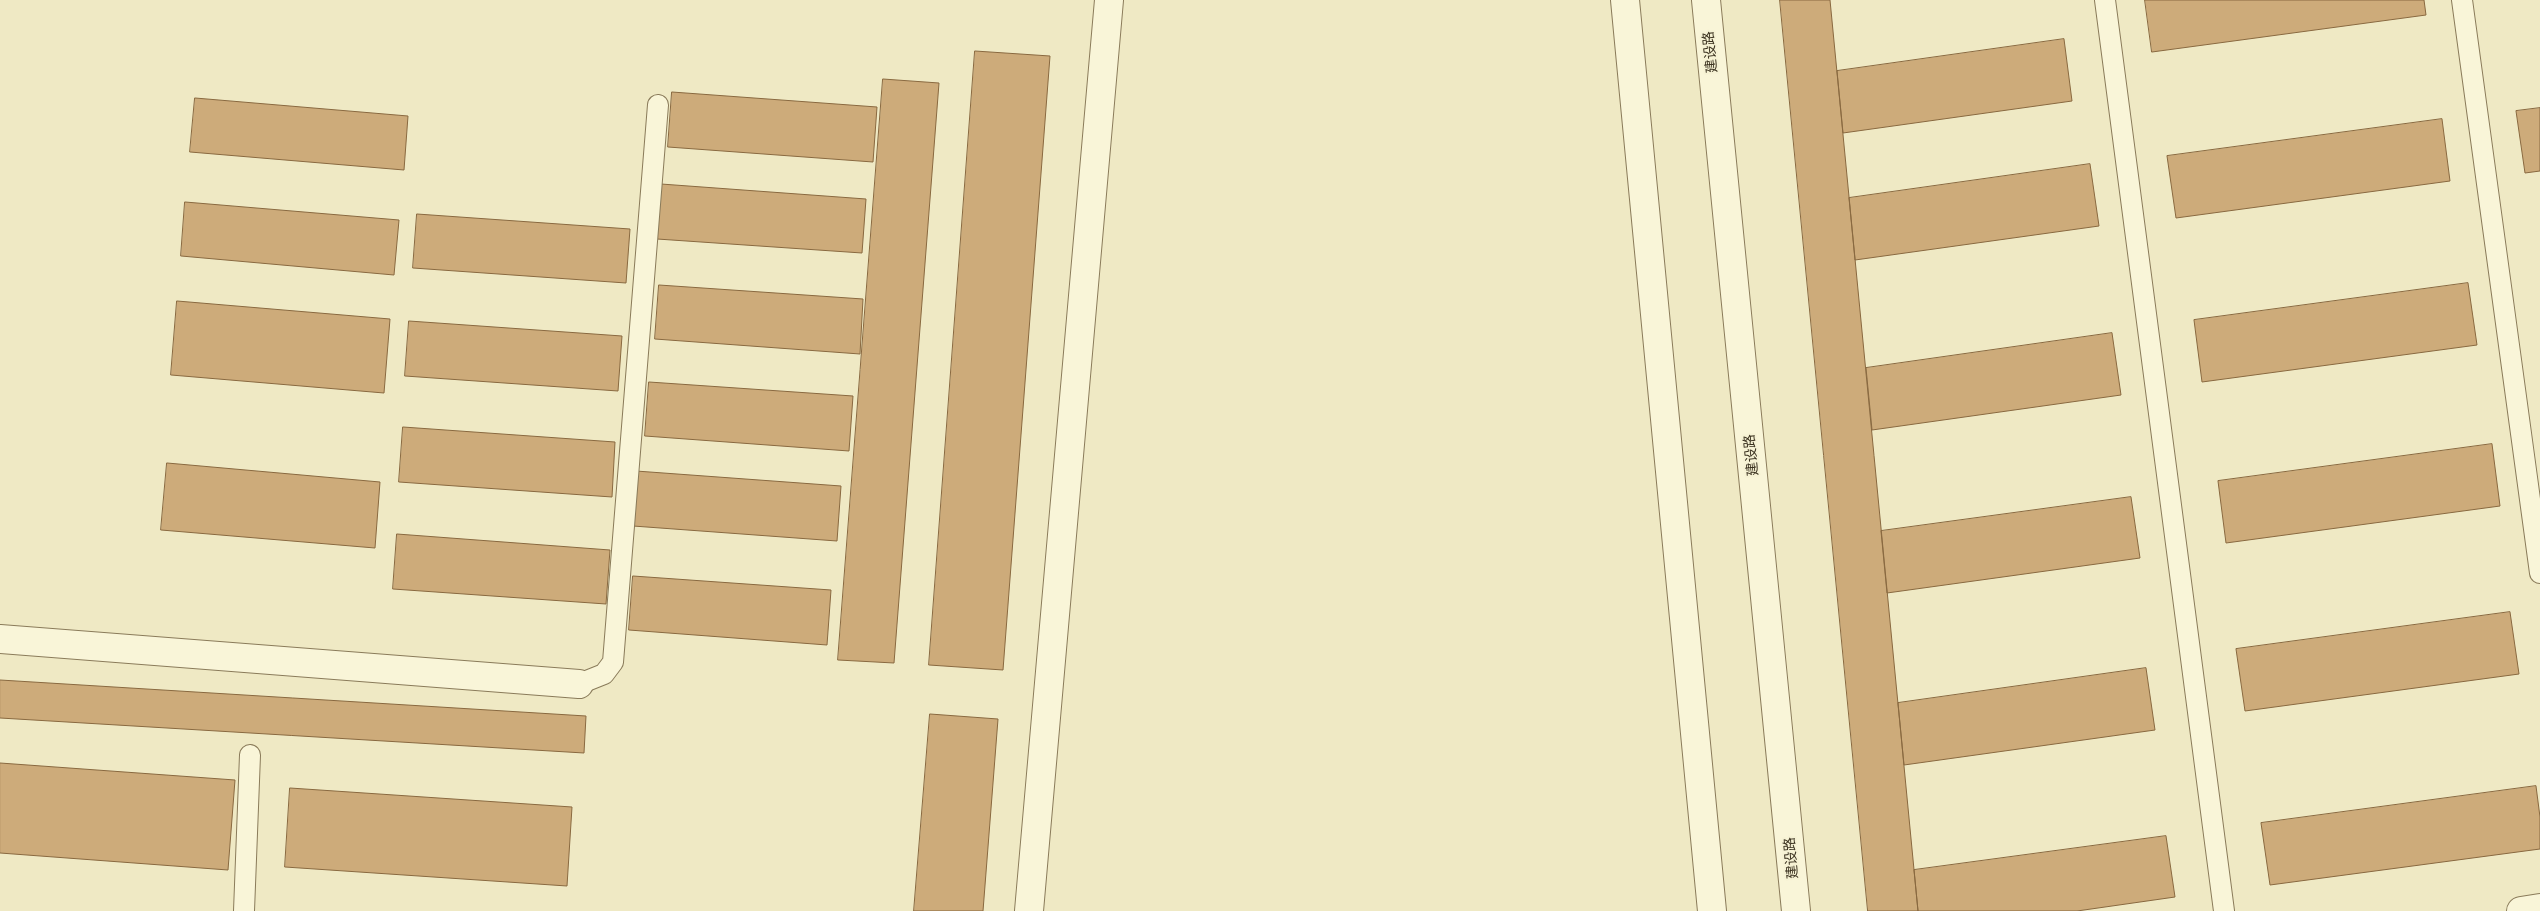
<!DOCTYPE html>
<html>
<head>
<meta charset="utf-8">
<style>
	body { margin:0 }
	canvas { display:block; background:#efe9c4 }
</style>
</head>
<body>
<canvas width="2540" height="911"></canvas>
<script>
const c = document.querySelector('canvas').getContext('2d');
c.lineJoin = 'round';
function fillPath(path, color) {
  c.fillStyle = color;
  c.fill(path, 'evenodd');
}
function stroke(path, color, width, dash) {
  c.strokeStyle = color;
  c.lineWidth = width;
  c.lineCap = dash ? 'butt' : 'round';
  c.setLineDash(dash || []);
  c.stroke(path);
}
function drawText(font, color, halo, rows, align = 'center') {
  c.font = font + ' "Times New Roman","Noto Sans SC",serif';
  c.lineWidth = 4;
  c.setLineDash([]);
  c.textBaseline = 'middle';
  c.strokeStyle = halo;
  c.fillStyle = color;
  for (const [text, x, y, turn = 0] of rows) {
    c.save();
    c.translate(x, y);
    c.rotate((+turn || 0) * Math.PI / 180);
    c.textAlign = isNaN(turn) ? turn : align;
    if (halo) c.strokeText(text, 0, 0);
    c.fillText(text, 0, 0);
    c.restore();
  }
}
const building = new Path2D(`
	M1780 0H1830L1918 911H1868Z
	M2145 0H2424L2426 15 2152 52Z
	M2064 39 2072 101 1843 133 1837 71Z
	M975 51 1050 56 1003 670 929 665Z
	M883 79 939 83 894 663 838 660Z
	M672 92 877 107 873 162 668 147Z
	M195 98 408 116 404 170 190 152Z
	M2540 108V171L2525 173 2516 111Z
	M2442 119 2450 181 2176 218 2167 156Z
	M2090 164 2099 226 1855 260 1849 198Z
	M661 184 866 199 862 253 657 239Z
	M185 202 399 220 394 275 181 256Z
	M417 214 630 229 626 283 413 268Z
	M2468 283 2477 345 2202 382 2194 320Z
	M659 285 863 299 860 354 655 339Z
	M177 301 390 319 384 393 171 375Z
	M409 321 622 336 618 391 405 376Z
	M2112 333 2121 395 1872 430 1866 368Z
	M649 382 853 396 849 451 645 436Z
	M403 427 615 442 612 497 399 482Z
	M2492 444 2500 506 2226 543 2218 481Z
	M167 463 380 482 375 548 161 530Z
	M636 471 841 486 837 541 633 526Z
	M2131 497 2140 558 1887 593 1881 531Z
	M397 534 610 550 606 604 393 589Z
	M633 576 831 590 827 645 629 630Z
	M2510 612 2519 674 2245 711 2236 649Z
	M2146 668 2155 730 1904 765 1898 703Z
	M0 680 586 716 584 753 0 718Z
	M930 714 998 719 983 911H914Z
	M0 763 235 780 228 870 0 853Z
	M2536 786 2540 817V849L2270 885 2261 823Z
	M290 788 572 807 567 886 285 867Z
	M2166 836 2175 897 2077 911H1918L1914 870Z`);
const service = new Path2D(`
	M2105 0 2224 911
	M2462 0 2540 573
	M579 684 604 674 613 662 658 105
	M244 911 250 755`);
const minor = new Path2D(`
	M0 639 579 684
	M1029 911 1109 0
	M2521 911 2540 908`);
const tertiary = new Path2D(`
	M1625 0 1712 911
	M1706 0 1796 911`);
const streetNames = [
	["建设路",1711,52,-96],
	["建设路",1752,455,-96],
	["建设路",1792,858,-95]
];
fillPath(building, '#cdab7a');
stroke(building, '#896940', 1);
stroke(service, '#8a7b5a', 22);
stroke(minor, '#8a7b5a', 30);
stroke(tertiary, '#8a7b5a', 30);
stroke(service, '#f9f5d8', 20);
stroke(minor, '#f9f5d8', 28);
stroke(tertiary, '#f9f5d8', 28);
drawText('14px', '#39301e', '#f6f2d4', streetNames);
</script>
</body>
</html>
